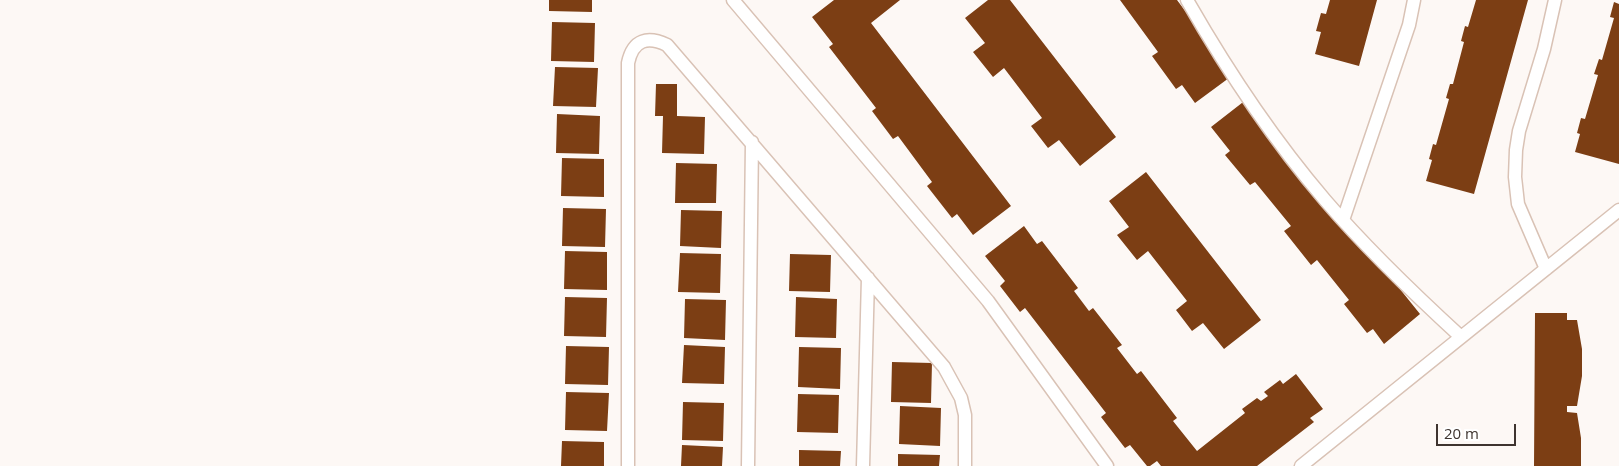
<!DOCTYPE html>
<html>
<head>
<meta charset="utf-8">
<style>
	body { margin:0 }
	#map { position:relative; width:1619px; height:466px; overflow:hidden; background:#fdf8f5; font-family:"Open Sans",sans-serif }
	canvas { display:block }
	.scale { position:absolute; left:1436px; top:424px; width:80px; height:22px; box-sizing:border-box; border:2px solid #3e342f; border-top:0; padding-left:6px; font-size:15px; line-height:18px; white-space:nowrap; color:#3e342f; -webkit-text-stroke:4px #fff; paint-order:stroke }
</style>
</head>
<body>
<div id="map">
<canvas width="1619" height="466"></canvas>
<div class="scale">20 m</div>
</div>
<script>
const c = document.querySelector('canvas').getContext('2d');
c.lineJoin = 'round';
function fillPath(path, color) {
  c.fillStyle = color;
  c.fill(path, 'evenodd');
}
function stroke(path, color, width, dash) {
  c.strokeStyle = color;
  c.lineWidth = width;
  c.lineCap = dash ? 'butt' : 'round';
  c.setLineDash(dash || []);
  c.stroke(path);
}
const building = new Path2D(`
	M549 0H592V12L549 11Z
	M834 0H900L871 23 1011 206 973 235 957 214 952 218 927 186 932 182 898 136 893 139 872 111 876 108 829 47 833 44 812 17Z
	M988 0H1010L1116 137 1080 166 1059 140 1048 148 1031 126 1042 118 1004 68 993 77 973 52 985 43 965 18Z
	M1120 0H1177L1233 75 1195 103 1182 85 1176 89 1152 56 1158 52Z
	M1330 0H1377L1359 66 1315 54 1321 32 1316 31 1321 13 1326 14Z
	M1476 0H1528L1474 194 1426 181 1432 160 1429 159 1433 144 1436 145 1449 99 1446 98 1450 84H1453L1464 42 1461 41 1465 26 1468 27Z
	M1614 2 1619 4V164L1575 152 1580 134 1577 133 1581 118 1585 119 1598 75 1594 74 1599 59 1602 60 1614 18 1610 17Z
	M552 22 595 23 594 62 551 61Z
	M555 67 598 68 596 107 553 106Z
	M656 84H677V116L705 117 704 154 662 153 663 116H655Z
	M1247 99 1420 314 1384 344 1373 329 1367 333 1344 304 1349 300 1317 260 1311 265 1284 231 1291 226 1255 182 1250 185 1225 155 1230 151 1211 127Z
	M557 114 600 116 599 154 556 153Z
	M562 158 604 159V197L561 196Z
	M676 163 717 164 716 203H675Z
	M1146 172 1261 320 1224 349 1203 323 1192 331 1176 310 1187 301 1148 251 1137 260 1117 235 1129 227 1109 201Z
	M563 208 606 209 605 247 562 246Z
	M681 210 722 211 721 248 680 246Z
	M1024 226 1037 244 1042 241 1078 288 1074 291 1089 311 1093 308 1122 345 1117 348 1137 374 1141 371 1177 418 1173 421 1197 451 1245 413 1242 409 1257 398 1261 401 1268 396 1264 392 1280 380 1283 384 1296 374 1323 409 1310 418 1314 422 1257 466H1161L1157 461 1150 466H1147L1130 445 1125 448 1101 417 1106 413 1025 308 1020 312 1000 286 1005 281 985 256Z
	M565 251 607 252V290L564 289Z
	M680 253 721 254 720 293 678 292Z
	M790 254 831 255 830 292 789 291Z
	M565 297 607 298 606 337 564 336Z
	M796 297 837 299 836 338 795 337Z
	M685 299 726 300 725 340 684 338Z
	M1535 313H1567V320H1577L1582 349V376L1577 406H1567V412L1577 413 1581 438V466H1534Z
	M684 345 725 347 724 384 682 383Z
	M566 346 609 347 608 385 565 384Z
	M799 347 841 348 840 389 798 387Z
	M892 362 932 363 931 403 891 402Z
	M566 392 609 393 607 431 565 430Z
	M798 394 839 395 838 433 797 432Z
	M683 402 724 403 723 441 682 440Z
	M900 406 941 408 940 446 899 444Z
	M562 441 604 442V466H561Z
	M682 445 723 447 722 466H681Z
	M799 450 841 451 840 466H799Z
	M898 454 940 455 939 466H898Z`);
const lane = new Path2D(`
	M733 0 988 301 1107 466
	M1187 0C1227 70 1272 138 1325 200 1367 249 1413 293 1461 337
	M1343 220 1409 25 1414 0
	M1546 269 1518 204 1515 177 1516 150 1519 131 1544 49 1555 0
	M628 466V63C633 39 648 36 667 45L944 367 961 398 965 415V466
	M748 466 752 142
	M863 466 868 278
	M1301 466 1619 210`);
fillPath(building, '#7c3e14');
stroke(lane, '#d9c2b5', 15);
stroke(lane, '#fff', 12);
</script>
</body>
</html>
